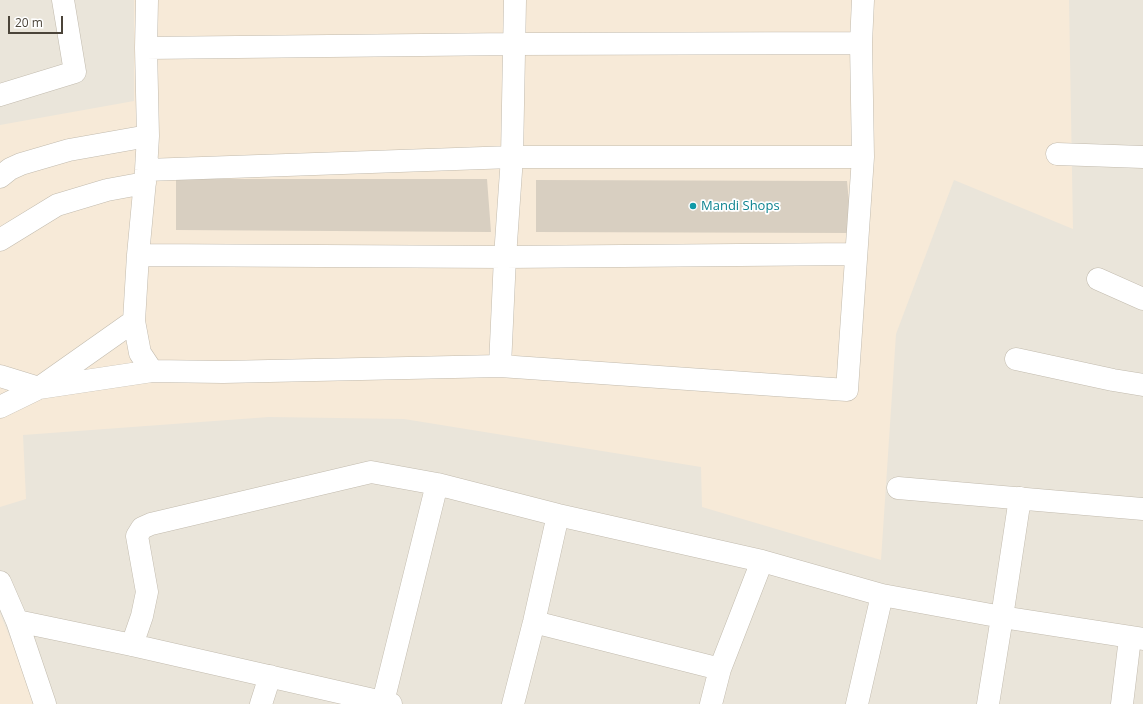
<!DOCTYPE html>
<html>
<head>
<meta charset="utf-8">
<style>
	body { margin:0 }
	#map { position:relative; width:1143px; height:704px; overflow:hidden; background:#f6f3ec; font-family:"Open Sans",sans-serif }
	canvas { display:block }
	.scale { position:absolute; left:8px; top:16px; width:55px; height:18px; box-sizing:border-box; border:2px solid #4b4439; border-top:0; padding-left:5px; font-size:12px; line-height:14px; white-space:nowrap; color:#4b4439; -webkit-text-stroke:3px #fff; paint-order:stroke }
</style>
</head>
<body>
<div id="map">
<canvas width="1143" height="704"></canvas>
<div class="scale">20 m</div>
</div>
<script>
const c = document.querySelector('canvas').getContext('2d');
c.lineJoin = 'round';
function fillPath(path, color) {
  c.fillStyle = color;
  c.fill(path, 'evenodd');
}
function stroke(path, color, width, dash) {
  c.strokeStyle = color;
  c.lineWidth = width;
  c.lineCap = dash ? 'butt' : 'round';
  c.setLineDash(dash || []);
  c.stroke(path);
}
function drawText(font, color, halo, rows, align = 'center') {
  c.font = font + ' "Open Sans",sans-serif';
  c.lineWidth = 3.5;
  c.setLineDash([]);
  c.textBaseline = 'middle';
  c.strokeStyle = halo;
  c.fillStyle = color;
  for (const [text, x, y, turn = 0] of rows) {
    c.save();
    c.translate(x, y);
    c.rotate((+turn || 0) * Math.PI / 180);
    c.textAlign = isNaN(turn) ? turn : align;
    if (halo) c.strokeText(text, 0, 0);
    c.fillText(text, 0, 0);
    c.restore();
  }
}
const residential = new Path2D(`
	M0 0H1143V704H0Z`);
const commercial = new Path2D(`
	M134 0H1069L1073 229 954 180 896 334 881 560 702 507 701 467 404 419 269 417 23 435 26 499 0 507V125L134 101Z
	M0 613 37 704H0Z`);
const building = new Path2D(`
	M176 179H487L491 232 176 230Z
	M536 180 847 181 852 233 536 232Z`);
const minor = new Path2D(`
	M147 0 146 48 148 136 146 170 138 255 134 321 140 353 152 371 223 372 500 366 847 390 863 157 861 43 863 0
	M146 48 513 44 861 43
	M0 95 75 72 63 0
	M1057 154 1143 157
	M146 170 512 157H863
	M0 177 10 169 21 164 69 150 148 136
	M0 240 57 205 107 190 145 183
	M138 255 505 257 856 254
	M1098 279 1143 299
	M1016 359 1113 380 1143 385
	M500 366 505 257 512 157 515 0
	M0 376 39 388 152 371
	M0 407 39 388 134 321
	M898 488 1143 509
	M0 582 17 621 45 704
	M17 621 132 645 391 704
	M534 622 720 669
	M132 645 142 616 147 592 137 536 142 528 151 524 371 472 437 484 558 515 762 561 882 595 1002 617 1143 639
	M383 702 437 484
	M261 704 270 676
	M513 704 534 622 558 515
	M711 704 720 669 762 561
	M857 704 882 595
	M988 704 1002 617 1020 498
	M1122 704 1130 638`);
const markers = [
	[693,206,4,"#0f9aa8"]
];
const cultureNames = [
	["Mandi Shops",701,206]
];
fillPath(residential, '#eae5da');
fillPath(commercial, '#f7ead8');
fillPath(building, '#d8cfc1');
stroke(minor, '#c2bbae', 23);
stroke(minor, '#fff', 22);
for (const [x, y, r, color] of markers) {
  const dot = new Path2D();
  dot.arc(x, y, r, 0, 2 * Math.PI);
  c.fillStyle = color;
  c.fill(dot);
  stroke(dot, '#fff', 1.5);
}
drawText('13px', '#0d838f', '#fff', cultureNames, 'left');
</script>
</body>
</html>
